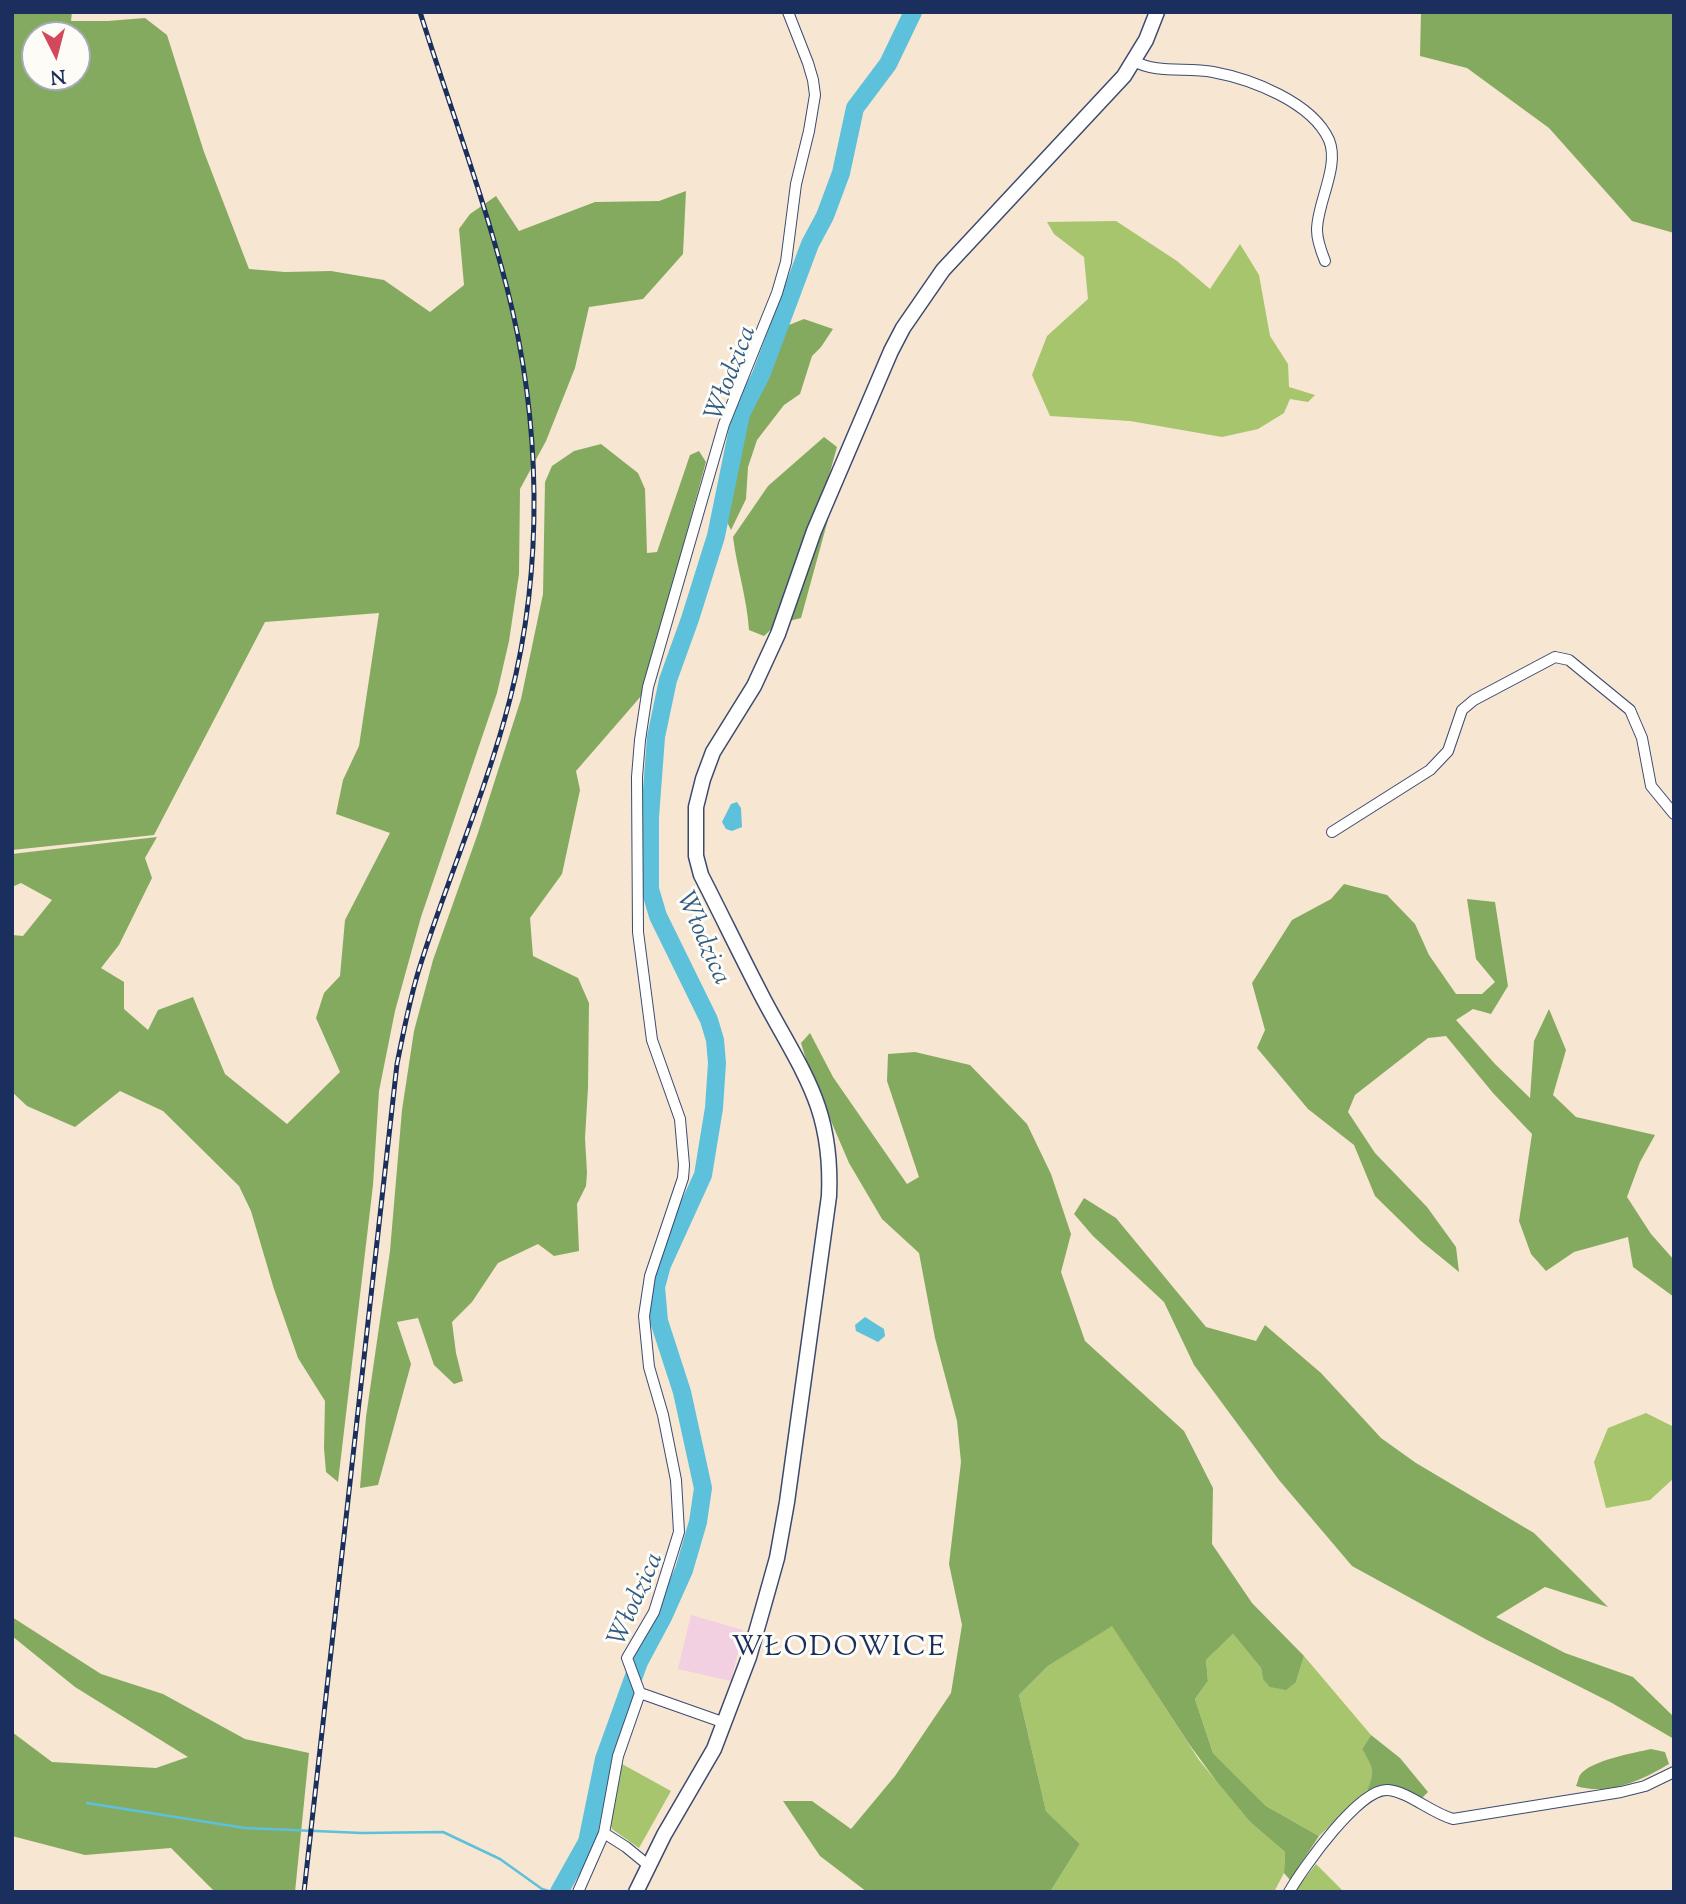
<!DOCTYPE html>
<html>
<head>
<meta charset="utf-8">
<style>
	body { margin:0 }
	#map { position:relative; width:1686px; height:1904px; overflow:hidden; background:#f7e6d1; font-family:"Sorts Mill Goudy",serif }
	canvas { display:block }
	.frame { position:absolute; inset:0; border:14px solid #1b2f5e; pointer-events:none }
	.north { position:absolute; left:21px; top:21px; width:70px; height:70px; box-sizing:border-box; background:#fdfcf7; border:2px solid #a3aaba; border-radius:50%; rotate:174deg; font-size:19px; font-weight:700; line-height:28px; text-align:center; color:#1b2f5e }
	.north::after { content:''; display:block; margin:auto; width:24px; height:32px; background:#d1495b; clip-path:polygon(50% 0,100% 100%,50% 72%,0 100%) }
</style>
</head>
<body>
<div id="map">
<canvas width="1686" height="1904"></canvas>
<div class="frame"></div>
<div class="north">N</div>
</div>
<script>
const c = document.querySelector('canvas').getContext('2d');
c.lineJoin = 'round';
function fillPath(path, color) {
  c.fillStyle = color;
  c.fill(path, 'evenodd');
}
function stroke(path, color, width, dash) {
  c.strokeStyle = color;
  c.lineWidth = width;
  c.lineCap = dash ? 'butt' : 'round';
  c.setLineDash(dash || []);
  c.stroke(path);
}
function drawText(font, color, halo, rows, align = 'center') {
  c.font = font + ' "Sorts Mill Goudy",serif';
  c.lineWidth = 6;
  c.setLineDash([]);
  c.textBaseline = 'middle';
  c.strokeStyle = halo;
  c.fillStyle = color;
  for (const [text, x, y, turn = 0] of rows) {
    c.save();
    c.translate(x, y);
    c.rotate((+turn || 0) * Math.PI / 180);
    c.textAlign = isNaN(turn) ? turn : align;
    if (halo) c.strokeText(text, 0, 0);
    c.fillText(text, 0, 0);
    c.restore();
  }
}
const built = new Path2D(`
	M691 1615 743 1630 731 1681 678 1669Z`);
const green = new Path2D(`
	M1116 221 1177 261 1210 289 1240 244 1259 275 1270 336 1288 364 1289 387 1315 395 1308 402 1290 399 1284 413 1258 429 1222 437 1130 421 1050 416 1032 375 1047 336 1088 299 1084 257 1054 234 1047 222Z
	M1646 1413 1674 1427V1478L1650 1500 1606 1508 1594 1462 1608 1428Z
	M1112 1625 1199 1760 1250 1822 1285 1852 1284 1873 1274 1892H1050L1080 1844 1046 1811 1019 1695 1048 1666Z
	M1233 1634 1261 1668 1263 1679 1296 1682 1304 1656 1371 1735 1362 1749 1373 1767V1777L1367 1791 1319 1836 1266 1806 1213 1753 1195 1699 1208 1681 1206 1660Z
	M622 1764 671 1791 639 1848 612 1829 609 1820Z
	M1316 1864 1344 1892H1294Z`);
const forest = new Path2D(`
	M12 12H72L71 21H108L145 18 167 35 204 152 249 269 285 272 331 271 384 280 430 312 464 285 459 229 470 214 496 196 519 231 595 202 659 201 686 191 683 254 643 299 589 307 575 368 546 441 520 489 519 574 509 641 497 693 421 917 395 1011 379 1091 373 1185 338 1482 326 1472 324 1448 325 1401 298 1358 274 1289 251 1211 239 1186 163 1111 120 1091 75 1127 27 1106 12 1092V935L23 936 52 900 21 883 12 887V854L157 837 145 858 152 878 119 945 101 968 124 982V1009L148 1030 158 1010 193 997 225 1074 287 1124 340 1072 316 1018 324 993 340 976 345 920 390 833 336 814 343 780 359 746 379 613 265 622 154 835 12 850ZM77 35V77H35V35Z
	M1421 12H1674V233L1632 221 1549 128 1467 68 1420 56Z
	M804 319 833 329 821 347 812 356 800 394 784 405 757 440 748 467 746 499 731 530 727 522 735 476 743 395 769 333Z
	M824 437 837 447 827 483 829 516 801 618 777 624 764 636 749 630C747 598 737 569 733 537L768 486Z
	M601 444 638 473 645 489 647 553 657 552 690 455 699 451 706 462 642 695 576 771 580 790 562 874 530 918 533 956 578 978 589 1003 588 1088 585 1138 587 1173 586 1186 577 1204 579 1251 554 1256 538 1244 498 1263 472 1302 452 1322 456 1353 463 1381 454 1384 434 1365 418 1318 397 1322 411 1364 378 1485 360 1488 366 1417 390 1251 402 1110 414 1031 433 960 478 833 521 699 543 594 545 482 552 466 574 451Z
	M1344 884 1387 895 1415 924 1429 955 1456 994H1482L1495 982 1476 959 1467 899 1495 902 1508 986 1491 1014 1473 1009 1456 1020 1495 1064 1530 1098 1534 1041 1549 1009 1566 1050 1553 1095 1576 1117 1655 1135 1640 1162 1627 1197 1651 1234 1674 1260V1297L1633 1267 1628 1237 1574 1252 1546 1271 1531 1254 1519 1221 1532 1134 1493 1093 1446 1036 1428 1038 1355 1095 1348 1112 1375 1153 1427 1207 1456 1247 1459 1272 1421 1241 1375 1196 1354 1145 1308 1109 1257 1048 1265 1030 1252 983 1292 920 1331 899Z
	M810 1033 833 1077 907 1184 919 1177 887 1081 888 1054 915 1052 970 1065 1027 1124 1051 1174 1071 1234 1061 1272 1085 1341 1184 1431 1213 1488 1212 1544 1252 1603 1304 1656 1296 1682 1286 1690 1270 1687 1263 1679 1261 1668 1233 1634 1206 1660 1208 1681 1195 1699 1213 1753 1266 1806 1319 1836 1290 1880 1284 1873 1285 1852 1250 1822 1217 1782 1189 1744 1112 1626 1048 1666 1019 1695 1046 1811 1080 1844 1050 1892H867L820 1856 783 1801H812L851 1829 895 1776 951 1693 962 1625 949 1564 961 1462 957 1421 935 1338 919 1253 882 1219 849 1163 810 1072 801 1043Z
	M1084 1198 1116 1218 1206 1327 1256 1341 1265 1325 1321 1373 1381 1438 1416 1463 1534 1533 1608 1607 1545 1587 1496 1617 1565 1653 1633 1677 1674 1717V1739L1612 1703 1487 1640 1352 1566 1279 1480 1194 1365 1164 1302 1093 1236 1074 1214Z
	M12 1617 101 1674 163 1694 245 1739 309 1753 295 1892H215L171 1848 85 1855 12 1836V1732L52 1762 156 1768 188 1757 75 1687 12 1636Z
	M1371 1735 1400 1758 1428 1792 1420 1800C1400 1791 1388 1779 1367 1791 1376 1770 1373 1768 1362 1749Z
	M1651 1749 1665 1752 1669 1764C1642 1780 1609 1796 1576 1786 1578 1782 1578 1778 1580 1775 1591 1760 1634 1753 1651 1749Z`);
const water = new Path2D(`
	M737 802 741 808 742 827 732 831 726 829 722 822 731 804Z
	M865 1317 884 1329 885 1336 878 1342 856 1331 855 1325Z`);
const stream = new Path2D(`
	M87 1803 245 1828 362 1833 443 1832 500 1859 542 1889 552 1892`);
const river = new Path2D(`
	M559 1892 587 1842 604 1759 639 1662 663 1617 684 1570 698 1522 703 1488 682 1392 659 1321 656 1287 662 1265 703 1175 714 1108 717 1063 715 1040 709 1020 658 916 650 889V817L656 737 668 680 690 619 716 536 741 414 761 375 810 244 825 216 841 173 855 108 888 64 913 12`);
const street = new Path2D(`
	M1134 61C1156 74 1187 67 1213 72 1251 79 1312 102 1329 140 1340 166 1317 203 1317 230 1317 240 1321 251 1325 261
	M1332 832 1430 770 1448 751 1462 710 1474 700 1555 657 1569 660 1630 710 1642 738 1651 786 1674 814
	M725 1723 640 1693 627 1658 654 1612 679 1532 676 1480 663 1415 649 1367 644 1316 650 1276 683 1178 684 1165 680 1119 652 1040 638 932 637 777 640 740 648 687 724 424 777 293 786 262 796 184 809 131 815 95 813 80 808 63 788 12
	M604 1833 626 1847 648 1865
	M578 1892 604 1833 618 1756 640 1693
	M1289 1892C1303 1868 1360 1787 1388 1790 1409 1792 1431 1813 1453 1819L1621 1792 1645 1786 1674 1772`);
const secondary = new Path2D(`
	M636 1892 664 1835 714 1749 749 1657 763 1608 777 1558 787 1502 829 1196C833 1108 803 1073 764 1000 742 958 722 916 701 875L696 856V807L703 779 713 752 754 686 778 634 814 531 891 351 903 328 943 270 1124 76 1146 40 1157 12`);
const rail = new Path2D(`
	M304 1892 397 1064C404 1030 410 996 421 963 449 875 487 789 510 699 544 567 541 421 507 288 483 195 449 104 420 12`);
const waterNames = [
	["Włodzica",733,374,-69],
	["Włodzica",701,939,66],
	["Włodzica",638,1600,-66]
];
const quarterNames = [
	["WŁODOWICE",839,1650]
];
fillPath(built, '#f2cfe1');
fillPath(green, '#a6c56d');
fillPath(forest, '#84aa60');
fillPath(water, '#5dc1db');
stroke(stream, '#5dc1db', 2.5);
stroke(river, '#5dc1db', 18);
stroke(street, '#3c4a6f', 12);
stroke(secondary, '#3c4a6f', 17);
stroke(street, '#fff', 10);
stroke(secondary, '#fff', 14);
stroke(rail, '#1b2f5e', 5);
stroke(rail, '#fdfcf7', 2.5, [8]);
drawText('italic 26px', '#2f5b84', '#fdfcf7', waterNames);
c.letterSpacing = '2px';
drawText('28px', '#1b2f5e', '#fdfcf7', quarterNames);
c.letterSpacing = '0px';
</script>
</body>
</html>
